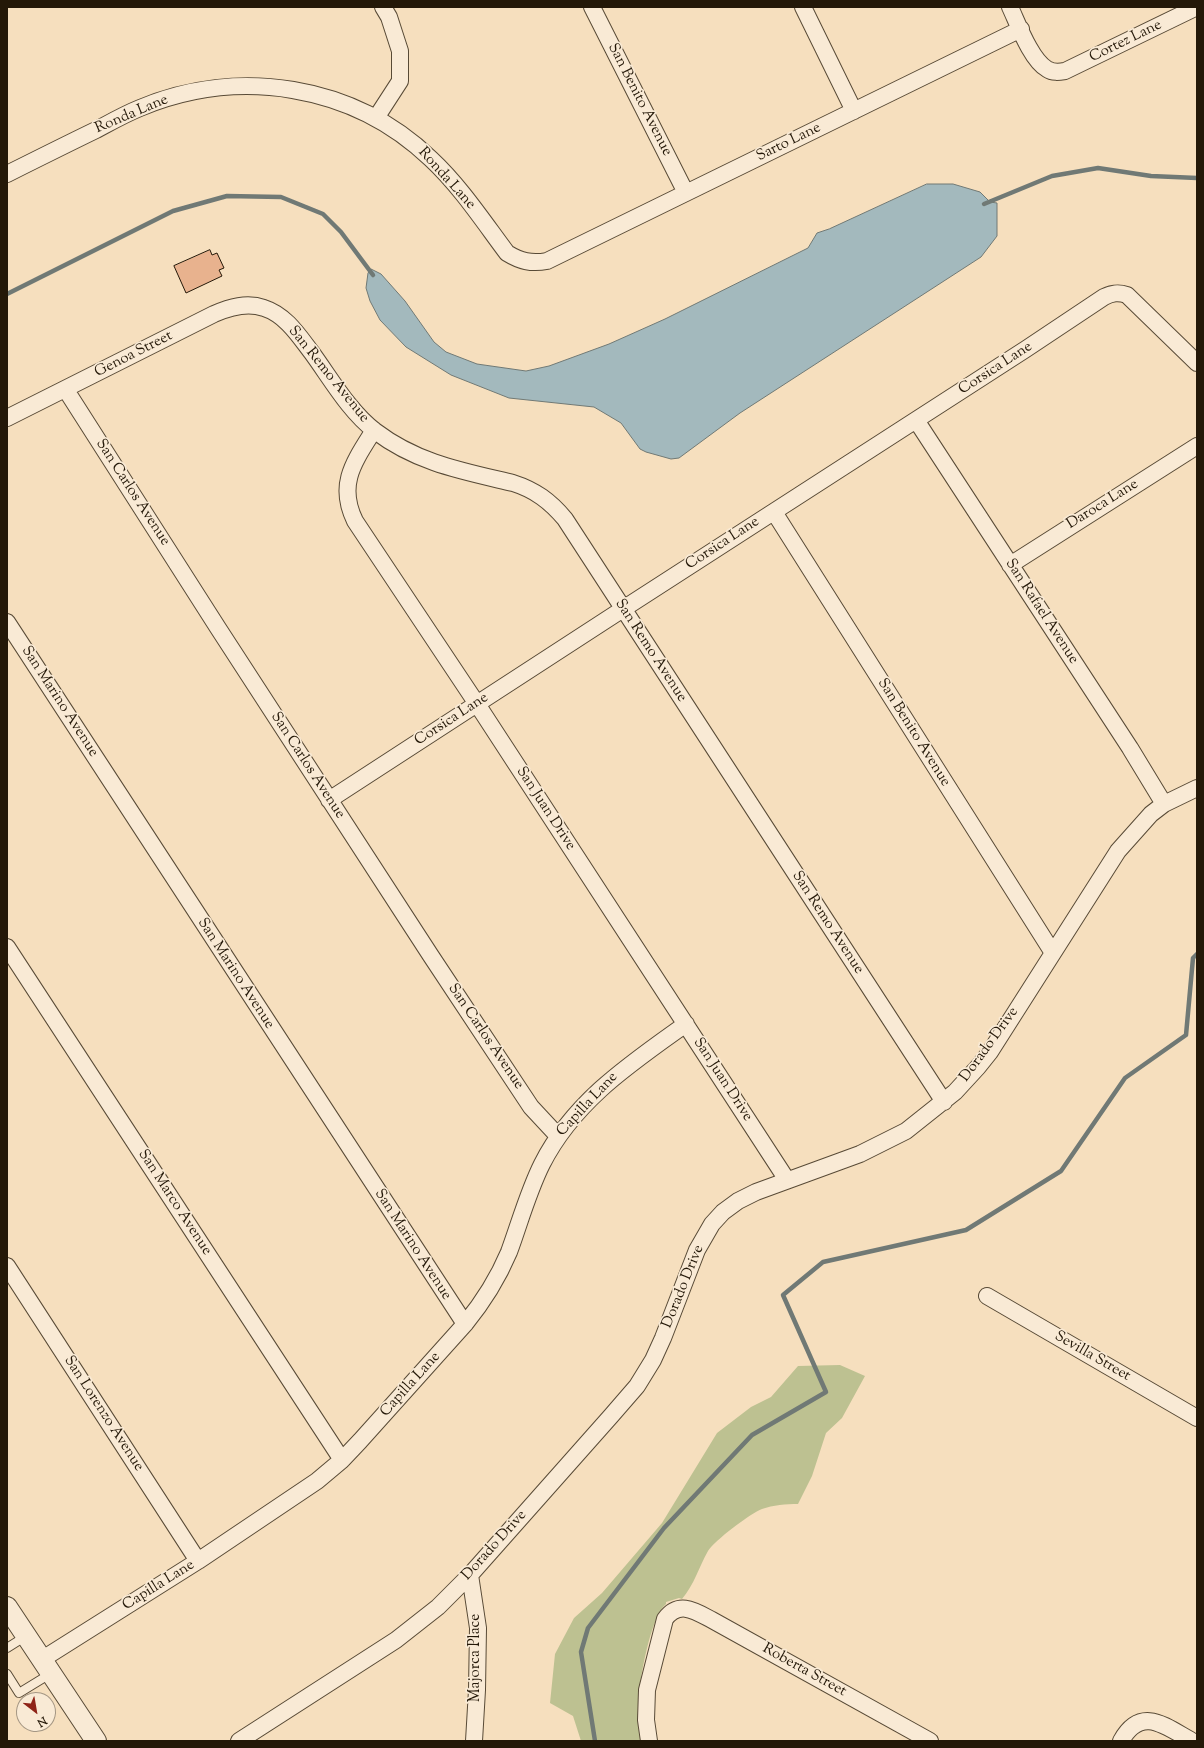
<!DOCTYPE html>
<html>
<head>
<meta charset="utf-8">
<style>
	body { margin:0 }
	#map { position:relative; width:1204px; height:1748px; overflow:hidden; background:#f6dfbe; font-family:"Sorts Mill Goudy",serif }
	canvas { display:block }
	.frame { position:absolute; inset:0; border:8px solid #241808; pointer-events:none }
	.north { position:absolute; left:16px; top:1692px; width:40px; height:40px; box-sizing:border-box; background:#f9ead5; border:1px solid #a49683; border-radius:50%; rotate:149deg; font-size:11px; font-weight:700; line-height:16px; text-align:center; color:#241808 }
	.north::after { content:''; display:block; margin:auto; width:14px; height:18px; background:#8f2418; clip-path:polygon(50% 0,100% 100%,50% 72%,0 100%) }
</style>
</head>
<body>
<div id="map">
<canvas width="1204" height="1748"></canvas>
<div class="frame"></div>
<div class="north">N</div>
</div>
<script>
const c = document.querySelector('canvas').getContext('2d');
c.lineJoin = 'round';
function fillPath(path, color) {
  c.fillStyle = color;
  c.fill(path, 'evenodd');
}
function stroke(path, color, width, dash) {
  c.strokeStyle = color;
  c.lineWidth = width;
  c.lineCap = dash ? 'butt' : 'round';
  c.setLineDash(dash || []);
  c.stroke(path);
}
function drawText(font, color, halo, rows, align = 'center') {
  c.font = font + ' "Sorts Mill Goudy",serif';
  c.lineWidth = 3.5;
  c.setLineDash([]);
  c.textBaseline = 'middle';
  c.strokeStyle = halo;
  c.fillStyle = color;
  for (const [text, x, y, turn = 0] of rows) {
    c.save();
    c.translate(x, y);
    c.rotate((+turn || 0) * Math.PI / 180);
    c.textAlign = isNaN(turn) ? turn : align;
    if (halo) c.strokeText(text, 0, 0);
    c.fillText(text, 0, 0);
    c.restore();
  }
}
const green = new Path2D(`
	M840 1365 865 1376 842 1418 826 1433 812 1476 798 1504C786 1504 773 1505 762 1509 751 1513 714 1541 708 1551 699 1567 694 1585 682 1599L679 1598 666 1602V1604C650 1617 639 1683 638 1704 637 1716 640 1729 640 1741H581L573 1716 550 1703 555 1654 574 1618 602 1593 662 1523 717 1433 751 1407 771 1397 798 1366Z`);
const water = new Path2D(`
	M927 184H953L980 192 990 202 997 203V236L981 257 740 413 679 458 671 459 646 452 640 449 621 423 594 407 509 398 451 375 406 347 380 320 370 301 366 288 368 273 371 269 381 274 405 301 434 342 446 352 477 364 526 371 549 366 609 344 665 319 808 248 817 233 829 229Z`);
const stream = new Path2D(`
	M984 204 1052 176 1098 168 1151 176 1197 178
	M7 294 173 211 227 196 281 197 323 214 341 232 373 275
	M595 1741 581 1652 588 1628 664 1528 752 1435 826 1392 783 1295 823 1262 966 1230 1061 1171 1125 1078 1186 1035 1193 958 1197 954`);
const building = new Path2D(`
	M210 250 212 255 217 253 224 268 219 270 222 276 186 293 174 266Z`);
const service = new Path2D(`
	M7 1648 26 1636
	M7 1674 19 1693 50 1674`);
const minor = new Path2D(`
	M592 7 686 193
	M803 7 854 111
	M1010 7C1018 24 1031 60 1047 69 1053 73 1059 72 1065 71L1197 7
	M376 118 400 81V51L389 17 383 7
	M7 174C37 159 67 144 96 130 111 122 125 114 140 108 238 67 353 84 431 159 460 186 483 221 507 253 520 261 531 264 547 261L1021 29
	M66 390 218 628 431 956 531 1107 558 1136
	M7 418 214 314C230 307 247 302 264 308 286 315 299 336 312 353 331 379 349 411 375 431 417 463 462 471 513 483 535 490 550 501 565 519L944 1102
	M916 420 1130 748 1164 804
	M374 430C354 462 337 484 355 521L477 704 787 1180
	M774 512 1053 953
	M1010 565 1197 446
	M7 622 465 1324
	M329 800 623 609 1026 349 1104 297C1112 293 1118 292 1127 295L1197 363
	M7 947 342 1460
	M7 1266 198 1561
	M987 1296 1197 1418
	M470 1575 478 1628 477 1690 474 1741
	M41 1660 198 1561 317 1481 342 1460 360 1441 465 1324C483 1302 498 1278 509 1252 520 1222 528 1192 542 1164 574 1101 630 1064 686 1024
	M239 1741 396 1640 438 1607 470 1575 611 1416 637 1386 653 1360 663 1338 697 1250 712 1224 723 1212 738 1201 756 1192 860 1154 906 1131 955 1092 978 1067 990 1052 1118 851 1151 814 1164 804 1197 788
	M649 1741 646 1720 647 1690 665 1619C679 1600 695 1611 712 1620L930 1741
	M1121 1741C1141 1705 1165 1726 1192 1741`);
const tertiary = new Path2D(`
	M7 1607 96 1741`);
const streetNames = [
	["Cortez Lane",1126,42,-26],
	["San Benito Avenue",639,100,63],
	["Ronda Lane",132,115,-23],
	["Sarto Lane",789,143,-26],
	["Ronda Lane",446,179,48],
	["Genoa Street",134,355,-27],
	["Corsica Lane",996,369,-33],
	["San Remo Avenue",328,375,51],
	["San Carlos Avenue",132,493,57],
	["Daroca Lane",1103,505,-32],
	["Corsica Lane",723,544,-33],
	["San Rafael Avenue",1041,612,57],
	["San Remo Avenue",650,651,57],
	["San Marino Avenue",59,702,57],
	["Corsica Lane",452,720,-33],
	["San Benito Avenue",913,733,58],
	["San Carlos Avenue",307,766,57],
	["San Juan Drive",545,809,57],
	["San Remo Avenue",827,923,57],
	["San Marino Avenue",235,974,57],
	["San Carlos Avenue",485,1037,56],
	["Dorado Drive",990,1045,-54],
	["San Juan Drive",722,1080,57],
	["Capilla Lane",588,1105,-47],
	["San Marco Avenue",174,1203,57],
	["San Marino Avenue",412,1245,57],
	["Dorado Drive",684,1287,-68],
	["Sevilla Street",1092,1357,30],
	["Capilla Lane",411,1385,-48],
	["San Lorenzo Avenue",103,1414,57],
	["Dorado Drive",495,1546,-48],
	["Capilla Lane",159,1586,-32],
	["Majorca Place",476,1658,-90],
	["Roberta Street",804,1671,29]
];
fillPath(green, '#bdc191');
fillPath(water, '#a3b9bd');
stroke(water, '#707975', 1);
stroke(stream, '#707975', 4.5);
fillPath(building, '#e8b28e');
stroke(building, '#241808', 1);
stroke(service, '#584a36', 10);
stroke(minor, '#584a36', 18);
stroke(tertiary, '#584a36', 22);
stroke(service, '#f9ead5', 8);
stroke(minor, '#f9ead5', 16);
stroke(tertiary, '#f9ead5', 20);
drawText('15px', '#241808', '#f9ead5', streetNames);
</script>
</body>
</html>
